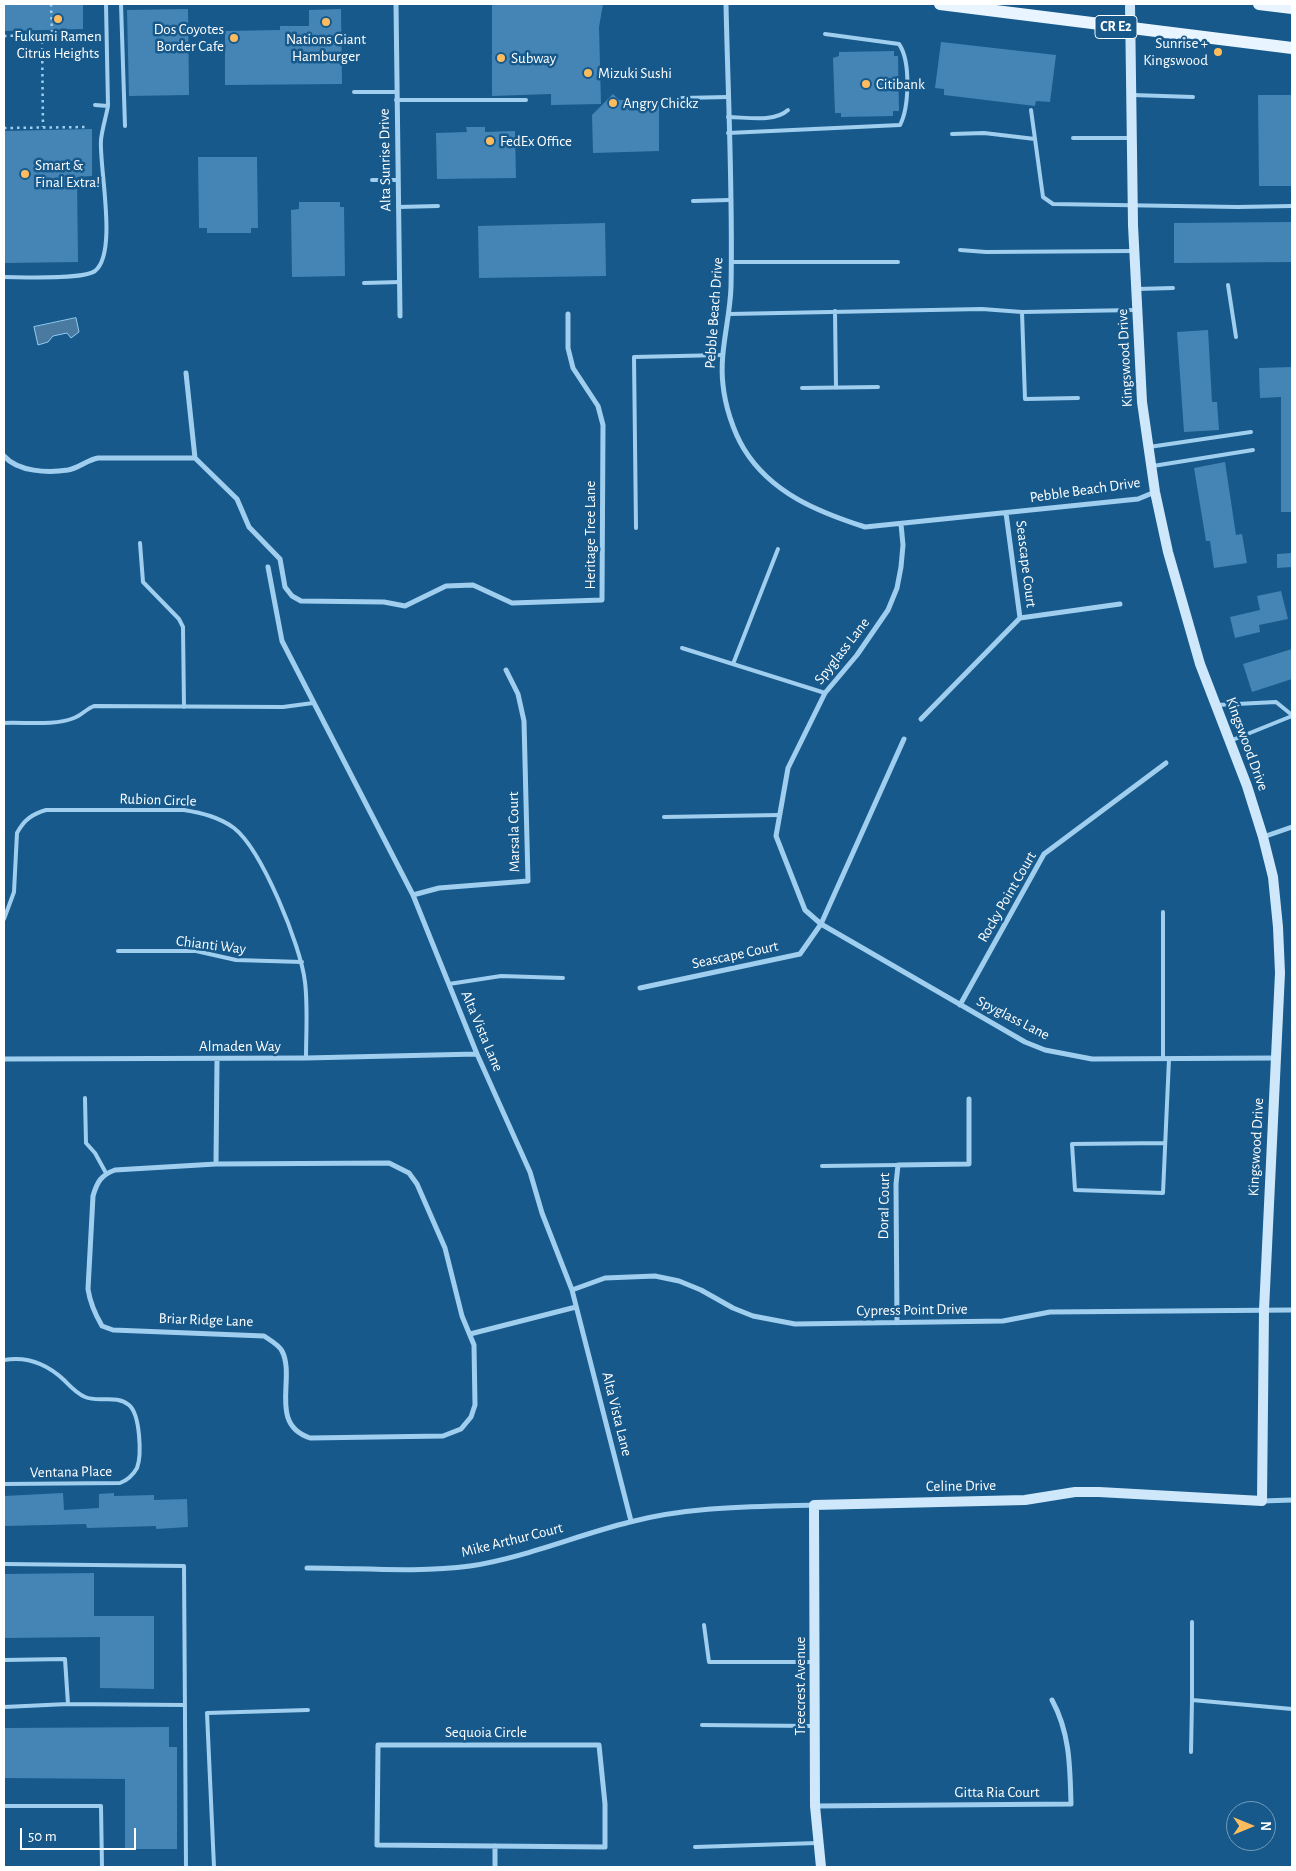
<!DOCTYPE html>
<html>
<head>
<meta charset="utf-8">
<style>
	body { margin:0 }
	#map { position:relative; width:1296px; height:1871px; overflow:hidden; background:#17598b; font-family:"Alegreya Sans",sans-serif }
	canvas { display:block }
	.frame { position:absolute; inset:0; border:5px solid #fff; pointer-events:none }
	.north { position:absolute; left:1226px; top:1801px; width:50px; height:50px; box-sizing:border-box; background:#17598b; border:1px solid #749bb9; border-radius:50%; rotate:90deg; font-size:14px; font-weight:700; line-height:20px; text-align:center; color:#fff }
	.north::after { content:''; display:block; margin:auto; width:18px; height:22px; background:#ffbc5e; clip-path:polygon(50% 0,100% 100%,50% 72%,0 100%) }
	.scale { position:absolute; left:20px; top:1828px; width:116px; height:22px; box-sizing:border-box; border:2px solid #fff; border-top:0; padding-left:6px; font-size:15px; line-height:18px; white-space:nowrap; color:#fff; -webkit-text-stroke:4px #17598b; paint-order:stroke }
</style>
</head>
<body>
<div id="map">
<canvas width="1296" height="1871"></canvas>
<div class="frame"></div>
<div class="north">N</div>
<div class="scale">50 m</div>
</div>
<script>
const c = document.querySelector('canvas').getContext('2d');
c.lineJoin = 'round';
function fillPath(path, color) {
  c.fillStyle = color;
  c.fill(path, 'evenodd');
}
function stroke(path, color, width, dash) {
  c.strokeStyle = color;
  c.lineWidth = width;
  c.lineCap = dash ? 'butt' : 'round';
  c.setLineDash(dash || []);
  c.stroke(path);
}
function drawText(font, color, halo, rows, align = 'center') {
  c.font = font + ' "Alegreya Sans",sans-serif';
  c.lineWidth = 5;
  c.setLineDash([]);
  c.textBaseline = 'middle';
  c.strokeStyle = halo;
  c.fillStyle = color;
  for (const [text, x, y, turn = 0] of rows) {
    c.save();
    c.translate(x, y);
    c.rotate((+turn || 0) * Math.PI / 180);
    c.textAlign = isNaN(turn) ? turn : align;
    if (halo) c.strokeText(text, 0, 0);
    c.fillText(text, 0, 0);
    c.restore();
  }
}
const water = new Path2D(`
	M76 318 79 332 71 338 67 333 53 336 48 342 38 345 34 327Z`);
const building = new Path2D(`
	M4 4H83V29L4 31Z
	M492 4H603L599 27 601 104 551 105V94L492 96Z
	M188 9 189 95 129 96 127 10Z
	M341 9 342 84 225 85V31L280 30V26H309V10Z
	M941 42 1056 55 1050 102 1036 101 1035 106 944 95V89L935 88Z
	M894 51V56H898L899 111H893V116L841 117V113H835L833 58 839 56V52Z
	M613 94 619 100H659V151L593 153 592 115Z
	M1258 95H1292V186H1259Z
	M466 127H485V132L515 131 516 178 437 179 436 133 467 132Z
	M92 129V176L77 177 78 262 4 263V131Z
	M198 157H257L258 228H251V233H207V228H199Z
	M299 202H340V207H344L345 276 292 277 291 210 299 209Z
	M1292 222V262L1174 263V223Z
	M605 223 606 276 479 278 478 226Z
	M1208 330 1212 402H1217L1219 430 1184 432 1177 332Z
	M1292 367V512H1281V397L1260 398 1259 368Z
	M1225 462 1236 535 1242 534 1247 563 1214 568 1210 541H1206L1194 468Z
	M1292 553V567L1277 568V554Z
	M1281 591 1288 619 1259 625 1260 632 1235 638 1230 617 1260 610 1257 596Z
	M1292 649V679L1252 692 1243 664Z
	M63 1493 64 1510 99 1508V1494L114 1493V1496L154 1495V1500L187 1499 188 1527 156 1529V1526L87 1528 86 1524 4 1526V1496Z
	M94 1573V1616H154V1689L100 1688V1637L4 1638V1574Z
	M169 1727V1747H177V1849H125V1779L4 1778V1728Z`);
const path = new Path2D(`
	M51 4 52 35
	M42 35 43 127
	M4 36 99 34
	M4 128 88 127`);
const lane = new Path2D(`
	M121 4 125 126
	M354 92H396
	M1133 95 1193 97
	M682 98 728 97
	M396 100H526
	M95 105 108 106 106 4
	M1031 110 1043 197 1053 204 1238 207 1292 206
	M728 117C745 117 774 123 788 110
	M728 133 900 125C909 108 911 61 899 44L825 34
	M952 134 984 133 1035 139
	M1073 138H1132
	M372 180H398
	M693 201 729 200
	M398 207 438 206
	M960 250 986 252 1132 251
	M731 262H898
	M4 277C22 277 82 280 95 271 118 253 99 167 101 140 102 129 106 117 108 106
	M364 283 400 282
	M1228 285 1236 337
	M1137 289 1173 288
	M835 311 836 388
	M1022 312 1025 399 1078 398
	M729 314 982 309 1022 312 1135 310
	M802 388 878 387
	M1149 447 1251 432
	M1153 466 1253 450
	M636 528 634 357 723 355
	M140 543 143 582 179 619 183 627 184 707
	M682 648 825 693
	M733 664 778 549
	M1217 705 1276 702 1292 715
	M4 723C25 722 54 726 74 718 82 715 86 709 94 706L283 707 313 703
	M1230 741 1292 716
	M664 817 779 815
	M4 919 14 892 17 833C24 820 32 814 46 810H184C202 813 219 817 234 828 262 850 301 946 305 982 308 1007 306 1033 306 1058
	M118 951H196L236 960 302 962
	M449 984 501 976 563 978
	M1163 1059V912
	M85 1098 86 1143 95 1153 106 1173
	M1165 1143 1072 1144 1075 1190 1163 1193 1169 1059
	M822 1166 898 1165
	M4 1360C27 1356 47 1364 64 1380 70 1386 76 1393 85 1397 99 1403 116 1394 129 1405 140 1414 142 1455 137 1468 133 1475 128 1480 120 1483L4 1484
	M4 1564 184 1566 186 1867
	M1192 1622V1700L1292 1709
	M704 1625 709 1662H813
	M4 1660 65 1659 68 1704 4 1707
	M68 1704 184 1705
	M702 1725 813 1726
	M1191 1752 1192 1700
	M4 1806H101L102 1867
	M695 1847 817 1843
	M214 1867 207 1713 308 1710`);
const street = new Path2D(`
	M396 4 400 316
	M726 4C728 98 733 193 731 287 730 320 719 352 723 385 725 405 733 431 744 449 771 493 818 512 865 527L1138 499 1155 492
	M186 373 195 458 237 499 249 527 280 559 285 587 292 596 301 601 384 602 405 606 446 586 473 585 512 603 602 600 603 425 598 406 573 368 568 348V314
	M4 456C18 472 48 473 68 470 79 468 87 460 98 458H195
	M1006 513 1020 618
	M901 524 903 545 901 567 897 588 888 610 857 655 825 693 788 768 776 836 805 910 821 924 1025 1042 1045 1050 1092 1059 1275 1058
	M268 567 282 641 413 895 477 1054 530 1172 542 1213 572 1290 631 1521
	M921 719 1020 618 1120 604
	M1263 837 1292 827
	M413 895 439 888 528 881 524 721 518 694 506 670
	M640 988 800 954 821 924 904 739
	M960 1005 1044 854 1166 763
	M4 1059 306 1058 477 1054
	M389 1163 409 1173 417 1184 445 1248 462 1316 474 1345 475 1405 471 1417 461 1429 443 1436 310 1438C268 1424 296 1378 282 1351 279 1345 270 1340 264 1336L113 1330 102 1326C95 1314 90 1303 88 1289L93 1196C97 1182 101 1175 115 1170L216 1164Z
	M216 1164 217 1059
	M572 1290 605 1278 655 1276 679 1281 701 1290 733 1308 753 1316 795 1324 1003 1321 1050 1312 1292 1310
	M897 1323 896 1184 898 1165 969 1164V1099
	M470 1334 576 1307
	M1262 1501 1292 1500
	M307 1568C361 1568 417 1573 470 1566 524 1558 577 1535 630 1522 691 1506 752 1507 814 1505
	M378 1745H599L605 1804V1847L377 1845Z
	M815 1806 1071 1804C1070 1767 1070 1733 1052 1700
	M495 1846V1867`);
const secondary = new Path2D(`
	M821 1867 815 1806 814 1505 1025 1500 1075 1492H1099L1262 1501 1264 1310 1280 973 1278 927 1273 877 1263 837 1247 786 1200 664 1168 552 1155 492 1142 402 1133 225 1130 4`);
const primary = new Path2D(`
	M940 4 1292 48
	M1259 4 1292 8`);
const markers = [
	[58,19,5,"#ffbc5e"],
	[326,22,5,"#ffbc5e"],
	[234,38,5,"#ffbc5e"],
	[1218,52,5,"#ffbc5e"],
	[501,58,5,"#ffbc5e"],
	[588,73,5,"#ffbc5e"],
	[866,84,5,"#ffbc5e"],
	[613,103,5,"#ffbc5e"],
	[490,141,5,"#ffbc5e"],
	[25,174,5,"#ffbc5e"]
];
const shields = [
	[1116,27,42]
];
const shieldNames = [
	["CR E2",1116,27]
];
const poiNames = [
	["Dos Coyotes",224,29,"right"],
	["Border Cafe",224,46,"right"],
	["Fukumi Ramen",58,36,"center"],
	["Citrus Heights",58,53,"center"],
	["Nations Giant",326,39,"center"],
	["Hamburger",326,56,"center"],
	["Sunrise +",1208,43,"right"],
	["Kingswood",1208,60,"right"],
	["Subway",511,58],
	["Mizuki Sushi",598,73],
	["Citibank",876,84],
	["Angry Chickz",623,103],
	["FedEx Office",500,141],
	["Smart &",35,165],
	["Final Extra!",35,182]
];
const streetNames = [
	["Alta Sunrise Drive",385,160,-91],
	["Pebble Beach Drive",714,313,-86],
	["Kingswood Drive",1125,358,-93],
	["Pebble Beach Drive",1085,490,-8],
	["Heritage Tree Lane",590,535,-90],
	["Seascape Court",1026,564,83],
	["Spyglass Lane",842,651,-52],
	["Kingswood Drive",1247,744,70],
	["Rubion Circle",158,800,2],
	["Marsala Court",514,832,-91],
	["Rocky Point Court",1007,897,-60],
	["Chianti Way",211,945,7],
	["Seascape Court",735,955,-12],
	["Spyglass Lane",1013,1018,27],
	["Alta Vista Lane",482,1031,67],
	["Almaden Way",240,1046],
	["Kingswood Drive",1256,1147,-87],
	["Doral Court",884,1206,-89],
	["Cypress Point Drive",912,1310,-1],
	["Briar Ridge Lane",206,1320,2],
	["Alta Vista Lane",617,1414,76],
	["Ventana Place",71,1472,-1],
	["Celine Drive",961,1486,-1],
	["Mike Arthur Court",512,1540,-14],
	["Treecrest Avenue",800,1686,-90],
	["Sequoia Circle",486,1732],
	["Gitta Ria Court",997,1792]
];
fillPath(water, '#4a7a9f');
stroke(water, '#93cbf1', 1);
fillPath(building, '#4485b6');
stroke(path, '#a0ceef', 2.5, [2.5, 4]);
stroke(lane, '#a0ceef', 4);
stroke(street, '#a0ceef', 5);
stroke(secondary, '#cee7fa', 10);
stroke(primary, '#e8f4ff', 12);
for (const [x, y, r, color] of markers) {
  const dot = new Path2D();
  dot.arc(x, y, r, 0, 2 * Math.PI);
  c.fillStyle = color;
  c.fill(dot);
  stroke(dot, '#17598b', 2);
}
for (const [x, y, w] of shields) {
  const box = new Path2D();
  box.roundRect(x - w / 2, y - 11.5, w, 23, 4);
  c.fillStyle = '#17598b';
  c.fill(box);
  stroke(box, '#fff', 1);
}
drawText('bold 14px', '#fff', null, shieldNames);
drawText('15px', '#fff', '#17598b', poiNames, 'left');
drawText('15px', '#fff', '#17598b', streetNames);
</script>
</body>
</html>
